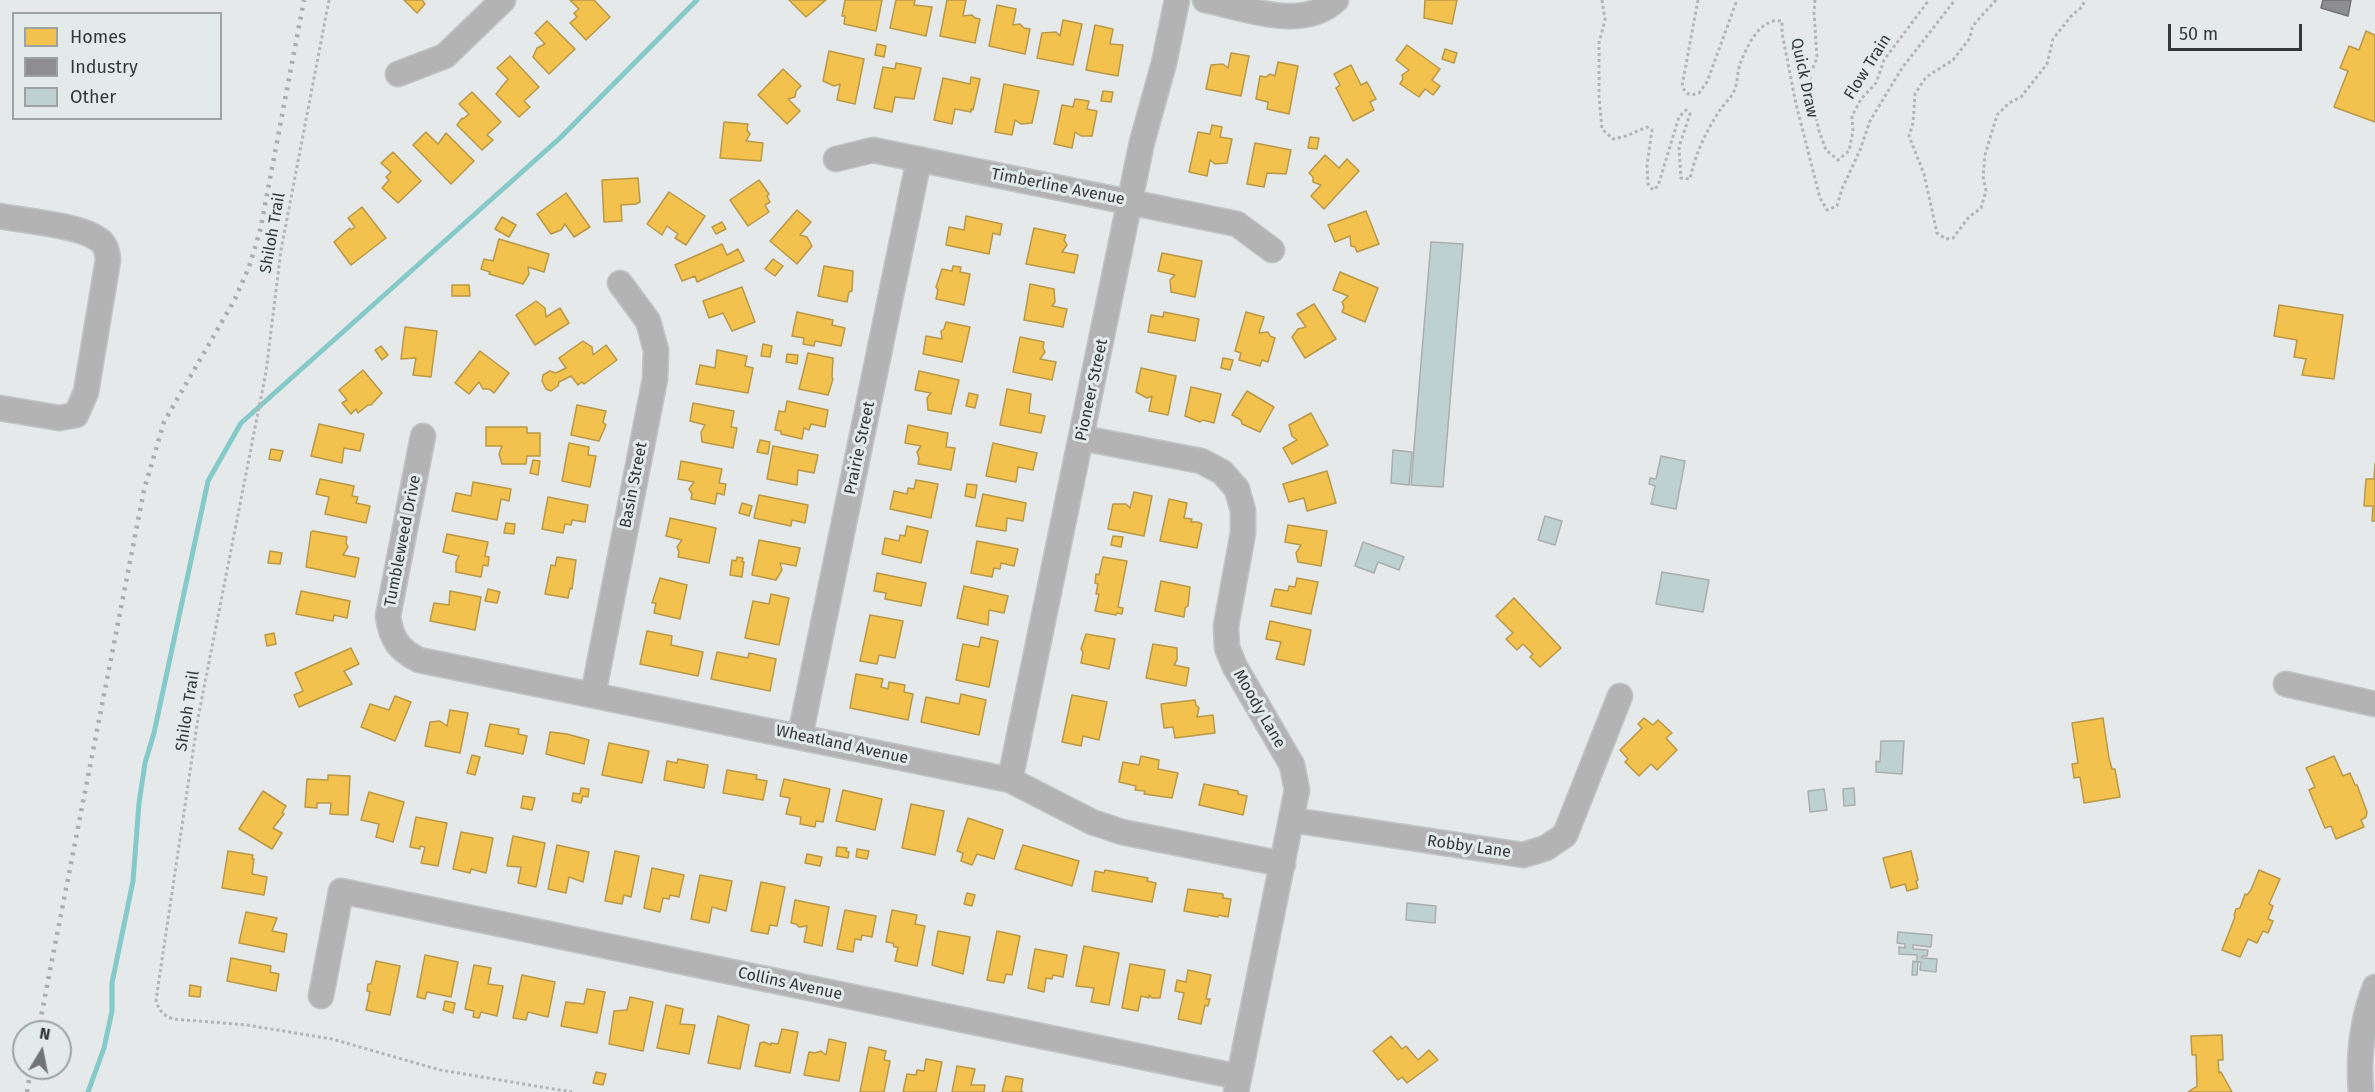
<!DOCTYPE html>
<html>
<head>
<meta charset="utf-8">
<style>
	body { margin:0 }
	#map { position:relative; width:2375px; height:1092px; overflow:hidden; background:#e5e9e9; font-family:"Fira Sans",sans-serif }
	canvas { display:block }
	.legend { position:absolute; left:12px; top:12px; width:210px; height:108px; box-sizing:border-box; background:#e3ebea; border:2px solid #9da3a2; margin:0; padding:8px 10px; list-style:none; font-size:18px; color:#343737 }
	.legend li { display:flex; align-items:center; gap:12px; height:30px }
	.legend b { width:30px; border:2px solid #9da3a2 }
	.north { position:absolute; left:12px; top:1020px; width:60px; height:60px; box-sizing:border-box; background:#e3ebea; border:2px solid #9da3a2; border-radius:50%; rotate:10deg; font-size:16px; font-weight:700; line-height:24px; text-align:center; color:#343737 }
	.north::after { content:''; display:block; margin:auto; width:21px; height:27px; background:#727575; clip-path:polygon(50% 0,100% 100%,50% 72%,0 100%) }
	.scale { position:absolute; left:2168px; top:24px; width:134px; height:27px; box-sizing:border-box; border:3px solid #343737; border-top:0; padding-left:8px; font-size:18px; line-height:21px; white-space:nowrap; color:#343737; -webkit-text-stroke:4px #e3ebea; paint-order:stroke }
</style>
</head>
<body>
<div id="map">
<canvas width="2375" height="1092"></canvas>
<ul class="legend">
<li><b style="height:16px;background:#f2c14e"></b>Homes</li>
<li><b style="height:16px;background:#8d8d92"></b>Industry</li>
<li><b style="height:16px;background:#bdd1d1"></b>Other</li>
</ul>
<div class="north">N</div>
<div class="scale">50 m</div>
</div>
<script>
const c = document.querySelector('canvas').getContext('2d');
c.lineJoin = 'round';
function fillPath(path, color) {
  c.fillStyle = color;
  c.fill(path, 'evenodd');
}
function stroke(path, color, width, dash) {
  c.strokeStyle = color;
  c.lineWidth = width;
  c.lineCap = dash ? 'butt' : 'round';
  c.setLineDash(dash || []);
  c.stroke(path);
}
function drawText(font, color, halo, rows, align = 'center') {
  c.font = font + ' "Fira Sans",sans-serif';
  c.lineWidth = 6;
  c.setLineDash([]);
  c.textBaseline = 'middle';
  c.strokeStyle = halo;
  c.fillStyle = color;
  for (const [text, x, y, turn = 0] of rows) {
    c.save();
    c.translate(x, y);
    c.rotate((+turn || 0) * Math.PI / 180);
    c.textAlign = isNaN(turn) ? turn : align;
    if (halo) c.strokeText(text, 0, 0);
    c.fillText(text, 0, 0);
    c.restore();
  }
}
const homes = new Path2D(`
	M404 0H422L425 4 417 13Z
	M570 0H594L610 17 586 40 570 23 577 17 574 13 579 9Z
	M789 0H826L806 17Z
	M845 0H882L876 31 844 24 845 16H842Z
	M896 0H915L914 5 932 7 926 36 890 28Z
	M947 0H966L963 16 972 15 975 18 980 19 975 43 940 36Z
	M1425 0H1457L1452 24 1424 18Z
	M997 5 1016 9 1013 25 1020 24 1024 28 1030 29 1025 54 989 46Z
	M1063 20 1082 24 1073 65 1037 58 1042 33 1056 32 1060 36Z
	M547 21 575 49 549 74 533 57 537 48 545 44 535 33Z
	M1095 25 1113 29 1110 44 1123 45 1118 76 1086 70Z
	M2366 31 2375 35V122L2334 107 2348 71 2340 68 2349 46 2359 50Z
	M877 44 886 46 884 57 875 55Z
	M1407 45 1440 69 1432 80 1440 86 1433 95 1425 89 1419 97 1400 84 1403 79 1402 75 1409 70 1396 60Z
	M1445 49 1457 53 1454 63 1442 59Z
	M829 51 864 59 855 104 837 100 840 84 834 86 823 81Z
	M1231 53 1249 56 1241 96 1206 89 1211 65 1223 64 1228 68Z
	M510 56 539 87 524 101 530 107 519 117 496 94 508 79 497 68Z
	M1278 62 1298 66 1289 114 1267 109 1268 102 1256 99 1260 76 1266 77 1270 74 1275 76Z
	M896 63 921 68 914 99 895 97 892 112 874 108 883 67 895 69Z
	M1351 65 1361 85 1367 82 1376 99 1370 102 1374 110 1353 121 1336 88 1340 85 1334 74Z
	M783 69 801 86 796 91 795 97 788 99 800 111 787 124 758 95Z
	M971 77 980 79 973 110 971 109V112L955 109 952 124 934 120 943 78 970 84Z
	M1004 84 1039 91 1032 123 1021 124 1015 120 1012 135 995 132Z
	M1103 91 1113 92 1111 102 1101 101Z
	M472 92 501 122 487 135 493 140 482 150 457 125 462 118 463 119 469 114 459 104Z
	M1075 99 1089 101 1087 109 1097 111 1092 136H1081L1075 132 1072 148 1054 144 1062 105 1073 107Z
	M724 122 748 124 747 130 750 134 746 141 763 143 761 161 720 158Z
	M1212 125 1222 127 1220 137 1232 139 1227 163 1215 164 1210 160 1207 176 1189 172 1198 132 1210 134Z
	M426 132 438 144 446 133 474 161 451 184 413 145Z
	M1310 137 1319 138 1317 149 1308 148Z
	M1255 143 1291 150 1286 174 1267 173 1264 187 1247 184Z
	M393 152 421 181 398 203 382 188 389 180 386 177 391 172 381 163Z
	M1325 155 1339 168 1347 159 1359 171 1324 209 1311 196 1321 185 1313 182V177L1309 173Z
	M638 178 640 202 636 204 621 205 622 221 604 222 602 180Z
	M759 180 769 194 767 196 770 202 765 205 769 212 748 226 730 200Z
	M669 192 705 216 686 245 675 238 678 234 667 226 662 235 647 224Z
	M566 193 590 227 574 237 565 224 561 230 551 234 537 214Z
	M362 207 386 238 351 265 334 242 350 228 351 230 355 227 348 218Z
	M797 210 811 222 800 235 807 237 812 246 797 264 770 241Z
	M1366 211 1379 244 1357 252 1355 247 1351 246 1350 236 1335 242 1328 225Z
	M966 216 1002 224 1000 235 993 233 989 254 946 245 949 227 964 230Z
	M502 217 516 225 509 237 495 229Z
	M722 222 726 229 716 234 712 227Z
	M1034 228 1066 235 1064 240 1067 245 1062 252 1078 255 1074 273 1026 264Z
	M499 239 549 254 544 272 528 267 529 274 523 284 489 274 490 272 481 269 484 259 493 261Z
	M722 244 727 255 738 249 744 261 697 282 695 276 682 281 675 265Z
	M1162 253 1202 261 1195 297 1171 292 1170 280 1175 275 1158 271Z
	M773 259 783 266 775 276 765 269Z
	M824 266 853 271 852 291 849 292 847 302 818 296Z
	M953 266 961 267 960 272 970 274 964 305 936 299 938 290 936 287 942 269 952 271Z
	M1340 272 1378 288 1365 322 1342 312 1344 307 1342 302 1348 296 1333 290Z
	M1030 284 1054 289 1055 302 1052 306 1067 309 1063 327 1024 320Z
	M452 285H469L470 296H452Z
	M742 287 755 322 732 331 723 313 709 318 703 301Z
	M536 301 545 308 546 317 560 308 569 323 535 345 516 315Z
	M1314 304 1336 339 1305 358 1292 337 1298 329 1306 327 1297 314Z
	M2279 305 2343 315 2334 379 2302 375 2306 359 2294 357 2297 340 2274 336Z
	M797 312 833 320 832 325 845 328 841 346 815 341 814 346 803 344 804 338 792 336Z
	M1164 312 1199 319 1195 341 1148 332 1151 315 1163 317Z
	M1246 312 1264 317 1259 333 1268 332 1270 336 1275 338 1268 362 1262 360 1260 366 1239 360 1241 353 1235 351Z
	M946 322 970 327 962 362 923 354 926 336 942 339 941 331 944 329Z
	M405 327 437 331 431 377 413 375 416 358 401 359Z
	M1020 337 1044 342 1043 348 1045 352 1040 359 1056 362 1052 380 1013 372Z
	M583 341 592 347 593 355 606 345 617 360 584 384 582 382 578 385 571 376 559 382 558 386 551 391 546 389 542 381 543 375 550 371 556 373 566 368 559 358Z
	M763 344 772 346 770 357 761 356Z
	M381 346 388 355 382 360 375 350Z
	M717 350 747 356 745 366 753 368 748 393 696 384 700 365 715 368Z
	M480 351 509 373 494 393 489 389H483L479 382 469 394 455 383Z
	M808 353 833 358 832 377 833 379 828 395 799 389Z
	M787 354 798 355 797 364 786 362Z
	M1223 358 1233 360 1230 370 1221 368Z
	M1141 368 1176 376 1168 415 1149 411 1152 396 1147 398 1136 392Z
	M363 370 382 393 371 405H368L358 413 356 409 351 414 342 403 347 400 339 390Z
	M919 371 959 380 951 414 928 410 927 398 931 393 915 390Z
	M1191 387 1221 394 1214 423 1203 420 1200 422 1185 416Z
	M1007 389 1031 394 1029 413 1045 416 1041 433 1000 425Z
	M1247 391 1274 407 1260 432 1242 424 1241 420 1232 415Z
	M969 393 978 395 975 408 966 406Z
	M787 401 828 410 825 427 811 424 809 430 804 428 802 439 781 434V431L775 430 779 411 785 412Z
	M693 403 734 411 731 427 737 428 733 448 702 442 701 432 705 425 690 421Z
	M577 405 606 411 603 422 606 425 599 441 571 435Z
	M1311 413 1328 445 1292 464 1283 448 1297 440 1292 436 1289 425Z
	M319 424 364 434 360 451 344 448 342 463 311 456Z
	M908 425 948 433 946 447 955 448 951 470 918 464 919 458 917 452 921 446 905 443Z
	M486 427H527V433H540V456H527L526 464H502L499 454 502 446H486Z
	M760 440 770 442 768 454 757 452Z
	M569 443 589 447 588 455 596 456 590 487 562 481Z
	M993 443 1037 453 1033 470 1018 467 1016 482 986 476Z
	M773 446 818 455 814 473 798 470 797 485 767 479Z
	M271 449 283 451 280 461 269 459Z
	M533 460 540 461 538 475 530 473Z
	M681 461 722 469 719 483 726 484 724 495 717 493 715 504 691 499 692 494 689 489 694 482 678 479Z
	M2375 463V521H2372L2373 506H2364L2366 479H2374Z
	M1327 471 1336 503 1307 511 1304 498 1289 502 1283 484Z
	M320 479 354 486 352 496 358 497 356 503 370 506 366 523 325 514 329 497 316 494Z
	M916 480 938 484 931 518 890 509 894 491 907 494 908 488 914 489Z
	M473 482 511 489 509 501 501 499 497 520 452 511 456 493 471 496Z
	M967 484 977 485 975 498 965 496Z
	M1134 492 1152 496 1144 536 1108 529 1113 504H1126L1130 508Z
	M983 494 1026 503 1023 521 1007 518 1006 531 976 526Z
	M759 495 808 505 805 523 792 520 791 526 754 518Z
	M548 497 588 505 585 522 572 520 571 525 565 524 563 533 542 529Z
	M1169 499 1187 503 1184 518 1192 519 1191 522H1198L1202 524 1197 548 1160 541Z
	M742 503 752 506 749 516 739 513Z
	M670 518 716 528 709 563 678 557 679 552 677 547 682 540 666 536Z
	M506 523 515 524 514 534 504 533Z
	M1288 525 1327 531 1321 566 1298 562 1296 553 1301 545 1285 542Z
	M907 526 928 531 921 563 882 554 885 538 899 541 900 535 905 536Z
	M313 531 347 537 346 543 348 547 343 555 359 558 355 577 306 567 311 532Z
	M447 534 488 542 485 556 489 557 488 566 483 565 481 577 456 572V562L459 556 443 552Z
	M1113 536 1123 537 1121 547 1111 545Z
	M759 540 800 548 796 566 780 563 782 570 776 580 752 575Z
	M977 541 1018 549 1014 566 1001 563 1000 569 994 568 992 577 971 573Z
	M270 551 282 553 280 564 268 563Z
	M557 557 576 560 572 589 570 588 568 598 545 594 551 565 555 566Z
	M737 557 743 558 742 562H744L742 577 730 575 732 560 736 561Z
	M1103 557 1127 561 1118 607 1123 608 1122 614 1117 613 1116 615 1095 611 1099 594H1096L1098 584 1095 583 1096 574 1099 575Z
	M877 573 926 583 921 606 885 599 886 593 874 591Z
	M660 578 687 585 680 619 654 613 656 603H652Z
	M1297 578 1318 582 1311 614 1271 606 1275 589 1288 591 1289 586 1295 587Z
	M1161 581 1190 587 1188 606 1185 608 1184 617 1155 611Z
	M964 586 1008 596 1004 613 989 610 988 625 957 618Z
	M488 589 500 592 497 603 485 601Z
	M301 591 350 601 347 618 334 615 333 621 296 614Z
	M450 591 481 597 475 630 430 621 434 603 449 605Z
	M771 594 789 598 779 645 745 638 753 601 769 604Z
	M1514 598 1561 648 1540 667 1530 657 1533 654 1523 644 1517 650 1506 639 1513 633 1496 616Z
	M870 615 903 621 895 658 879 655 877 664 860 661Z
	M1270 621 1311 630 1304 665 1276 659 1281 642 1266 639Z
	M647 631 672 636 671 645 703 652 698 676 640 664Z
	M274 633 276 644 267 646 265 635Z
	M1086 634 1115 639 1109 669 1081 663 1083 652 1081 649Z
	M981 637 998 641 989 687 956 680 963 644 979 647Z
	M1153 644 1177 648V660L1174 665 1189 668 1186 686 1146 678Z
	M351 648 359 664 344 671 352 684 299 707 294 695 303 691 295 673Z
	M717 652 748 658 749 653 776 659 770 691 711 679Z
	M856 674 883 679 881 687 888 689 889 682 905 685 904 692 913 694 908 720 850 708Z
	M961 694 986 700 979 735 921 722 926 697 959 704Z
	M1072 695 1107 702 1099 740 1083 736 1081 746 1062 742Z
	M395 696 411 702 395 741 361 727 370 704 389 710Z
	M1195 700 1196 705 1199 708 1197 717 1213 715 1215 733 1175 738 1173 727 1164 728 1161 704Z
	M450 710 468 713 460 753 425 746 430 722 440 721 447 726Z
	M1644 718 1653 725 1658 720 1672 733 1666 738 1677 750 1657 770 1651 764 1639 776 1625 762 1628 759 1620 750 1642 728 1638 724Z
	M2103 718 2109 758 2112 769H2115L2120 797 2084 803 2080 777 2074 778 2072 764 2078 763 2072 723Z
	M490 724 519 729 518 734 527 736 523 754 485 746Z
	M550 732 567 734 589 740 584 764 546 754Z
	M609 743 649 751 642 783 602 775Z
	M472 755 480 757 475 775 467 773Z
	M1141 756 1159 760 1158 769 1178 773 1172 798 1144 794 1145 791 1135 790 1136 786 1119 782 1123 762 1139 765Z
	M2334 756 2343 776 2350 773 2355 785H2357L2367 812 2366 817 2361 820 2364 827 2336 839 2331 826 2325 828 2309 790 2315 787 2306 768Z
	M678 759 708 765 704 788 664 780 667 761 677 763Z
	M727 770 757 775 756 779 767 781 763 800 723 793Z
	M328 775 350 776 348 815 330 814 331 803H317V808L305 807 307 779 328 780Z
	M784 779 830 789 823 822 816 821 815 827 800 824 801 817 786 814 790 798 780 796Z
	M1204 784 1238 791V794L1247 796 1243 815 1199 805Z
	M581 788 589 789 588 797 583 796 581 803 572 801 573 793 580 794Z
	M843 790 882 799 875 830 836 821Z
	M263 791 286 806 282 813 284 814 273 828 282 833 272 849 239 829Z
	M369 792 404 802 393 842 376 837 379 824 361 820Z
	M523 796 535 798 532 810 521 808Z
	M911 804 944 811 935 855 902 848Z
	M416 817 447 823 438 866 421 863 425 847 420 846V849L410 847Z
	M968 818 1003 830 994 859 977 854 972 865 961 861 963 853 957 851Z
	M461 832 493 838 486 873 471 869 470 873 453 869Z
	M513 836 545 843 536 887 518 883 521 867 507 866Z
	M557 845 589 852 583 882 569 877 566 893 548 889Z
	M1023 845 1079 861 1072 886 1015 869Z
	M837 847 847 848 846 851 849 852 848 858 836 856Z
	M857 849 869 851 867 859 856 857Z
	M228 851 253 855 252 859H254L252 874 267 877 264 895 222 888Z
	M615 851 639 856 631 897 624 895 622 904 605 901Z
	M1911 851 1918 880 1916 881 1918 888 1907 891 1905 884 1891 888 1883 858Z
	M807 854 822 857 820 866 805 863Z
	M652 868 684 875 679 897 670 895 669 899 663 898 660 912 644 908Z
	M1105 870 1148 878 1147 881 1156 883 1152 902 1092 891 1095 871 1104 873Z
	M2259 870 2280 879 2269 904 2273 906 2268 919 2273 921 2268 933 2263 931 2257 943 2248 939 2240 957 2222 950 2235 917 2234 915 2236 909 2240 908 2245 894 2247 895 2251 890Z
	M700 875 732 881 726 911 712 907 709 923 691 919Z
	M761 882 785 887 777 926 770 925 768 934 751 931Z
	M1188 889 1223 894V898L1231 899 1228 917 1219 915 1218 917 1184 911Z
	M967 893 975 895 972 906 964 904Z
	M795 900 829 907 822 946 804 942 807 926 799 927 796 924 791 923Z
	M845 910 876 916 872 937 862 935 861 940 855 939 853 952 837 949Z
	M892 910 917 915 915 924 925 926 917 966 895 961 898 947H894L893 943 886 942Z
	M246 912 277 918 272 931 287 934 284 952 239 943Z
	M938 931 970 937 963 974 932 965Z
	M997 931 1020 936 1012 975 1006 974 1004 983 987 980Z
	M1084 946 1119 953 1109 1005 1091 1002 1094 988 1076 986Z
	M1035 949 1067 955 1063 977 1053 975 1052 979 1046 978 1044 992 1028 988Z
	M425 955 458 962 451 997 427 992 425 999 417 997Z
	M231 958 271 966 270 972 279 974 276 991 227 981Z
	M376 961 400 966 390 1015 366 1010 370 992 367 991 368 984H371Z
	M1130 964 1165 970 1160 998H1152L1149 995V998L1141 996 1138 1011 1122 1008Z
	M474 965 491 968 488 984 503 986 497 1016 481 1012 479 1018 473 1017 474 1011 465 1009Z
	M1188 970 1211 975 1206 999H1210L1208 1006 1205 1005 1201 1024 1178 1019 1184 993 1175 991 1177 980 1186 982Z
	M522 975 555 982 548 1017 528 1012 526 1020 513 1018Z
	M190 985 201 987 200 997 189 996Z
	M587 989 605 992 597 1033 561 1026 566 1002 584 1004Z
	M630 997 653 1002 643 1051 609 1044 614 1011 627 1010Z
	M445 1001 455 1003 453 1013 443 1010Z
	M666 1005 683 1009 680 1024 695 1025 689 1054 657 1048Z
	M718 1016 749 1025 740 1069 708 1063Z
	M782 1029 798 1032 790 1073 755 1066 760 1043 764 1042 771 1045V1043L778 1044Z
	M2222 1035 2223 1060H2218L2219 1073 2221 1072 2232 1092H2188L2197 1086 2196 1055H2192L2191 1036Z
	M1391 1036 1402 1049 1406 1046 1418 1060 1429 1050 1438 1060 1407 1083 1402 1077 1398 1080 1373 1051Z
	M829 1039 846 1043 839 1081 804 1075 809 1052 815 1053 821 1051 826 1055Z
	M869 1047 886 1051 884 1060 890 1061 884 1092H860Z
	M926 1059 942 1062 936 1092H903L907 1074 916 1075 917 1070 924 1071Z
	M957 1066 975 1069 971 1085H985L984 1092H952Z
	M596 1072 606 1074 603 1085 593 1083Z
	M1006 1076 1023 1079 1021 1091 1023 1092H1002Z`);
const industry = new Path2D(`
	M2323 0H2351L2348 16 2321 8Z`);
const stream = new Path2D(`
	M88 1092 104 1048 112 1011V983L133 881 139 803 145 763 154 733 208 481 241 423 560 138 697 0`);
const building = new Path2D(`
	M1431 242 1463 244 1443 487 1411 485Z
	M1393 450 1412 452 1409 485 1391 483Z
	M1661 456 1685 461 1676 509 1651 504 1655 486 1649 484 1650 478 1656 479Z
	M1545 516 1562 521 1555 545 1538 540Z
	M1363 542 1404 557 1399 570 1378 562 1374 573 1355 566Z
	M1662 572 1709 580 1703 612 1656 604Z
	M1881 741H1904L1902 774 1876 772V761L1880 762Z
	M1854 788 1855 805 1844 806 1843 789Z
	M1824 789 1827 810 1810 812 1808 791Z
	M1407 903 1436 906 1435 923 1406 920Z
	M1898 932 1932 935 1931 947 1913 945V949L1928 950 1927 956H1922V958L1937 959 1936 972 1920 970 1921 962H1918L1917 975H1912L1913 961 1917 962V955L1899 954V947L1905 948V944L1897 943Z`);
const path = new Path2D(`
	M329 0 281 250 266 372 198 718 156 1000C159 1011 163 1015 173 1019L247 1025 332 1039 440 1070 572 1092
	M1602 0 1605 20 1599 43V97L1602 129 1613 139 1626 136 1647 127 1652 130 1647 165 1648 184 1653 190 1658 186 1679 117 1686 110 1690 114 1679 147 1681 178 1690 179C1695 155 1706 131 1720 110 1724 104 1731 98 1734 91 1738 83 1737 73 1740 64 1747 46 1760 17 1782 21V33L1796 104 1820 198 1827 210 1837 206 1842 189 1860 150 1870 121 1902 68 1955 0
	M1698 0 1682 86C1687 95 1689 96 1699 93L1707 82 1737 0
	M1815 0 1814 12 1817 58 1810 75V89L1819 131 1826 150 1838 160 1849 151 1853 131 1852 116 1861 99 1876 83 1884 60 1929 0
	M1996 0 1976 22 1972 28 1970 38 1953 60 1926 77 1915 94 1913 123 1909 136 1924 174 1937 233 1946 239 1953 238 1969 217 1981 208 1986 191 1983 176 1985 155 1997 115 2009 103 2021 97 2047 64 2053 39 2072 15 2082 7 2085 0`);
const minor = new Path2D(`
	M1205 0C1245 8 1302 32 1336 0
	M398 74 445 56 503 0
	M836 159 873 150 1237 224 1272 250
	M0 216C25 221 79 225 98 239 106 244 107 251 108 260L86 392 76 415 59 418 0 408
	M423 436 388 616C391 639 399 650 419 660L1010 780 1092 822 1122 832 1283 864
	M1082 438 1201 461 1222 472 1237 489 1243 511V533L1226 626 1227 648 1235 667 1292 765 1297 790 1236 1092
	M2286 684 2375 704
	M593 695 655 379 656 350 648 321 620 283
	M800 736 919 159
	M1010 780 1142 142 1164 63 1177 0
	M1292 820 1523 855 1546 848 1565 835 1620 696
	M321 996 341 891 1239 1077
	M2361 1092C2358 1056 2362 1021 2375 987`);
const rail = new Path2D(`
	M38 1032 144 490 164 422 235 299 249 267 260 231 304 0
	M27 1092 31 1068`);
const streetNames = [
	["Flow Train",1868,67,-58],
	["Quick Draw",1804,78,78],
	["Timberline Avenue",1058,187,11],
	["Shiloh Trail",273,233,-80],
	["Pioneer Street",1092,390,-78],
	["Prairie Street",860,448,-78],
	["Basin Street",634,485,-79],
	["Tumbleweed Drive",403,541,-79],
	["Moody Lane",1259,709,60],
	["Shiloh Trail",188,711,-81],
	["Wheatland Avenue",842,745,12],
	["Robby Lane",1469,847,8],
	["Collins Avenue",790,984,12]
];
fillPath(homes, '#f2c14e');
stroke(homes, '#b99847', 1.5);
fillPath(industry, '#8d8d92');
stroke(industry, '#727377', 1.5);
stroke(stream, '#85cac8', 5);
fillPath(building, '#bdd1d1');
stroke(building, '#aaaead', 1.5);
stroke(minor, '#c2c5c5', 27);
stroke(path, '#b3b4b3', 3, [3, 3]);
stroke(minor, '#b3b3b3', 24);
stroke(rail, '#abadad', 4.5, [3, 6]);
drawText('16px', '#343737', '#e3ebea', streetNames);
</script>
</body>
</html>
